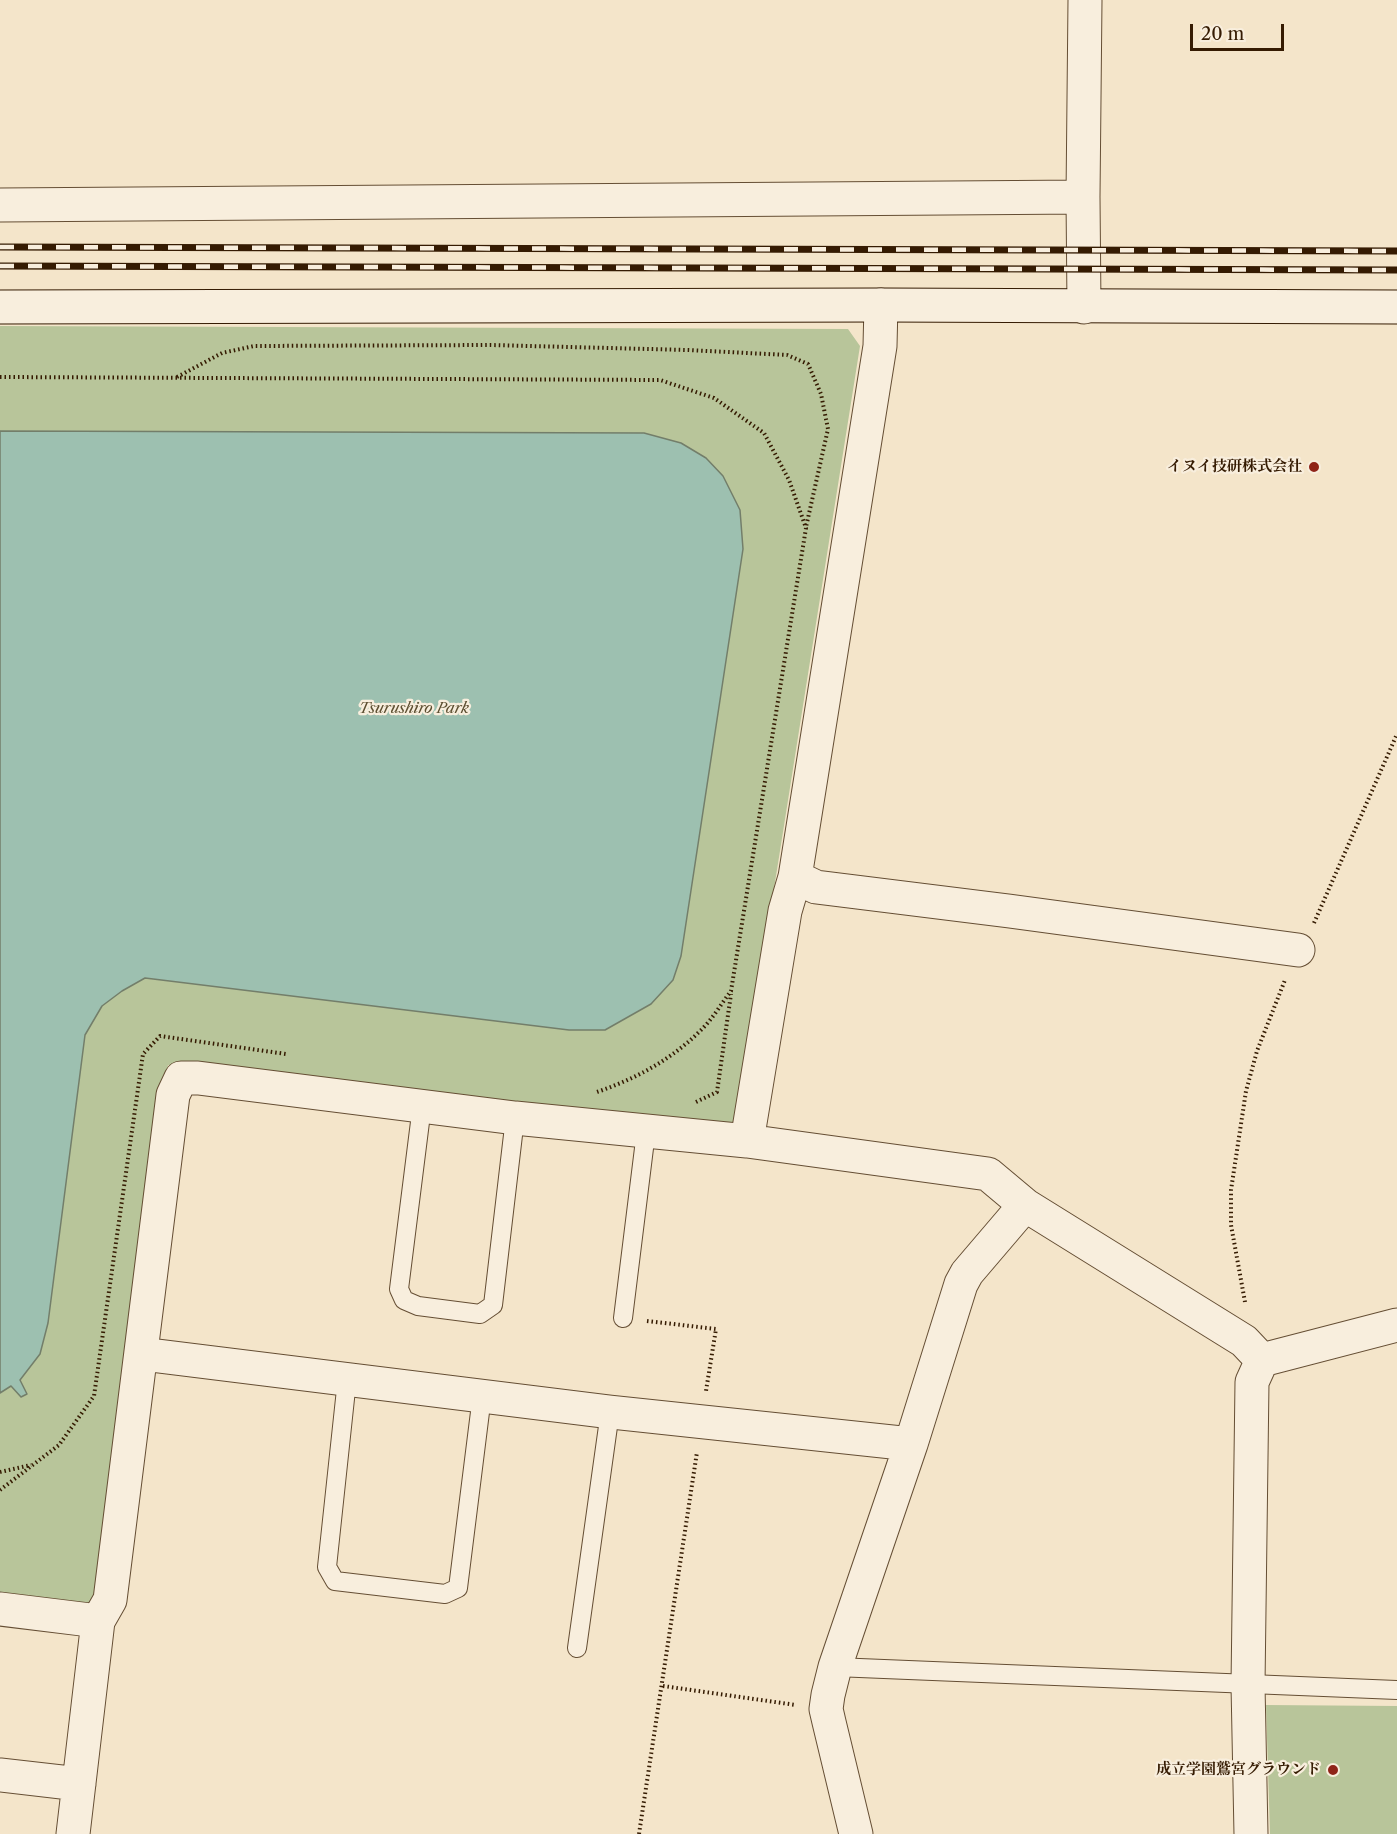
<!DOCTYPE html>
<html>
<head>
<meta charset="utf-8">
<style>
	body { margin:0 }
	#map { position:relative; width:1397px; height:1834px; overflow:hidden; background:#f4e5ca; font-family:"Libre Caslon Text",serif }
	canvas { display:block }
	.scale { position:absolute; left:1190px; top:24px; width:94px; height:27px; box-sizing:border-box; border:3px solid #351b02; border-top:0; padding-left:8px; font-size:18px; line-height:21px; white-space:nowrap; color:#351b02; -webkit-text-stroke:4px #f8eedd; paint-order:stroke }
</style>
</head>
<body>
<div id="map">
<canvas width="1397" height="1834"></canvas>
<div class="scale">20 m</div>
</div>
<script>
const c = document.querySelector('canvas').getContext('2d');
c.lineJoin = 'round';
function fillPath(path, color) {
  c.fillStyle = color;
  c.fill(path, 'evenodd');
}
function stroke(path, color, width, dash) {
  c.strokeStyle = color;
  c.lineWidth = width;
  c.lineCap = dash ? 'butt' : 'round';
  c.setLineDash(dash || []);
  c.stroke(path);
}
function drawText(font, color, halo, rows, align = 'center') {
  c.font = font + ' "Libre Caslon Text","Noto Serif JP",serif';
  c.lineWidth = 4.5;
  c.setLineDash([]);
  c.textBaseline = 'middle';
  c.strokeStyle = halo;
  c.fillStyle = color;
  for (const [text, x, y, turn = 0] of rows) {
    c.save();
    c.translate(x, y);
    c.rotate((+turn || 0) * Math.PI / 180);
    c.textAlign = isNaN(turn) ? turn : align;
    if (halo) c.strokeText(text, 0, 0);
    c.fillText(text, 0, 0);
    c.restore();
  }
}
const green = new Path2D(`
	M0 326 848 329 860 346 737 1122 725 1130 168 1065 101 1597 91 1604 0 1593Z
	M1266 1705 1397 1706V1834H1270Z`);
const water = new Path2D(`
	M0 431 644 433 681 443 706 458 723 476 740 510 743 549 681 956 673 980 651 1004 605 1030H569L145 978 122 991 102 1006 85 1035 48 1323 40 1354 20 1380 27 1394 21 1397 11 1386 0 1393Z`);
const path = new Path2D(`
	M0 377 660 380 714 398 764 433 789 480 806 528 731 991C721 1004 712 1020 700 1031 671 1060 635 1079 597 1092
	M177 377 222 353 254 346 490 345 688 350 787 355 808 364 821 394 828 429 806 527
	M1314 923 1397 734
	M696 1102 717 1092 731 994
	M1245 1302 1231 1225V1190L1246 1091 1257 1051 1285 980
	M647 1321 716 1329 706 1391
	M0 1472 31 1465
	M0 1490 59 1445 94 1396 143 1054 160 1036 286 1054
	M663 1686 796 1705
	M639 1834 697 1452`);
const lane = new Path2D(`
	M422 1106 399 1289 404 1300 418 1306 480 1314 493 1305 515 1118
	M623 1318 646 1132
	M347 1380 327 1567 335 1581 445 1594 458 1588 482 1396
	M577 1648 610 1412
	M835 1667 1397 1690`);
const street = new Path2D(`
	M0 205 1083 197
	M1084 307 1083 197 1085 0
	M795 877 816 887 1009 911 1298 950
	M747 1141 785 911 795 877 880 346 881 305
	M142 1354 610 1412 911 1444
	M0 1609 98 1621
	M0 1775 79 1784
	M73 1834 98 1621 110 1600 173 1095 181 1078H198L515 1118 747 1141 988 1174 1025 1205 1244 1341 1262 1360
	M856 1834 829 1722 826 1709 828 1695 835 1667 911 1444 961 1284 967 1273 1025 1205
	M1251 1834 1248 1685 1252 1382 1262 1360 1397 1325`);
const secondary = new Path2D(`
	M0 307 881 305 1397 307`);
const rail = new Path2D(`
	M0 247 1397 251
	M0 266 1397 270`);
const markers = [
	[1314,467,6,"#8f2418"],
	[1333,1770,6,"#8f2418"]
];
const poiNames = [
	["イヌイ技研株式会社",1302,467],
	["成立学園鷲宮グラウンド",1321,1770]
];
const parkNames = [
	["Tsurushiro Park",414,709]
];
fillPath(green, '#b8c59a');
fillPath(water, '#9dc0b0');
stroke(water, '#737e6a', 1.5);
stroke(lane, '#654e34', 20);
stroke(street, '#654e34', 35);
stroke(secondary, '#351b02', 35);
stroke(path, '#351b02', 4, [1.5, 3]);
stroke(lane, '#f8eedd', 18);
stroke(street, '#f8eedd', 33);
stroke(secondary, '#f8eedd', 33);
stroke(rail, '#351b02', 7);
stroke(rail, '#f8eedd', 4.5, [14]);
for (const [x, y, r, color] of markers) {
  const dot = new Path2D();
  dot.arc(x, y, r, 0, 2 * Math.PI);
  c.fillStyle = color;
  c.fill(dot);
  stroke(dot, '#f8eedd', 2);
}
drawText('bold 15px', '#351b02', '#f8eedd', poiNames, 'right');
drawText('italic 15px', '#5c4e30', '#f8eedd', parkNames);
</script>
</body>
</html>
